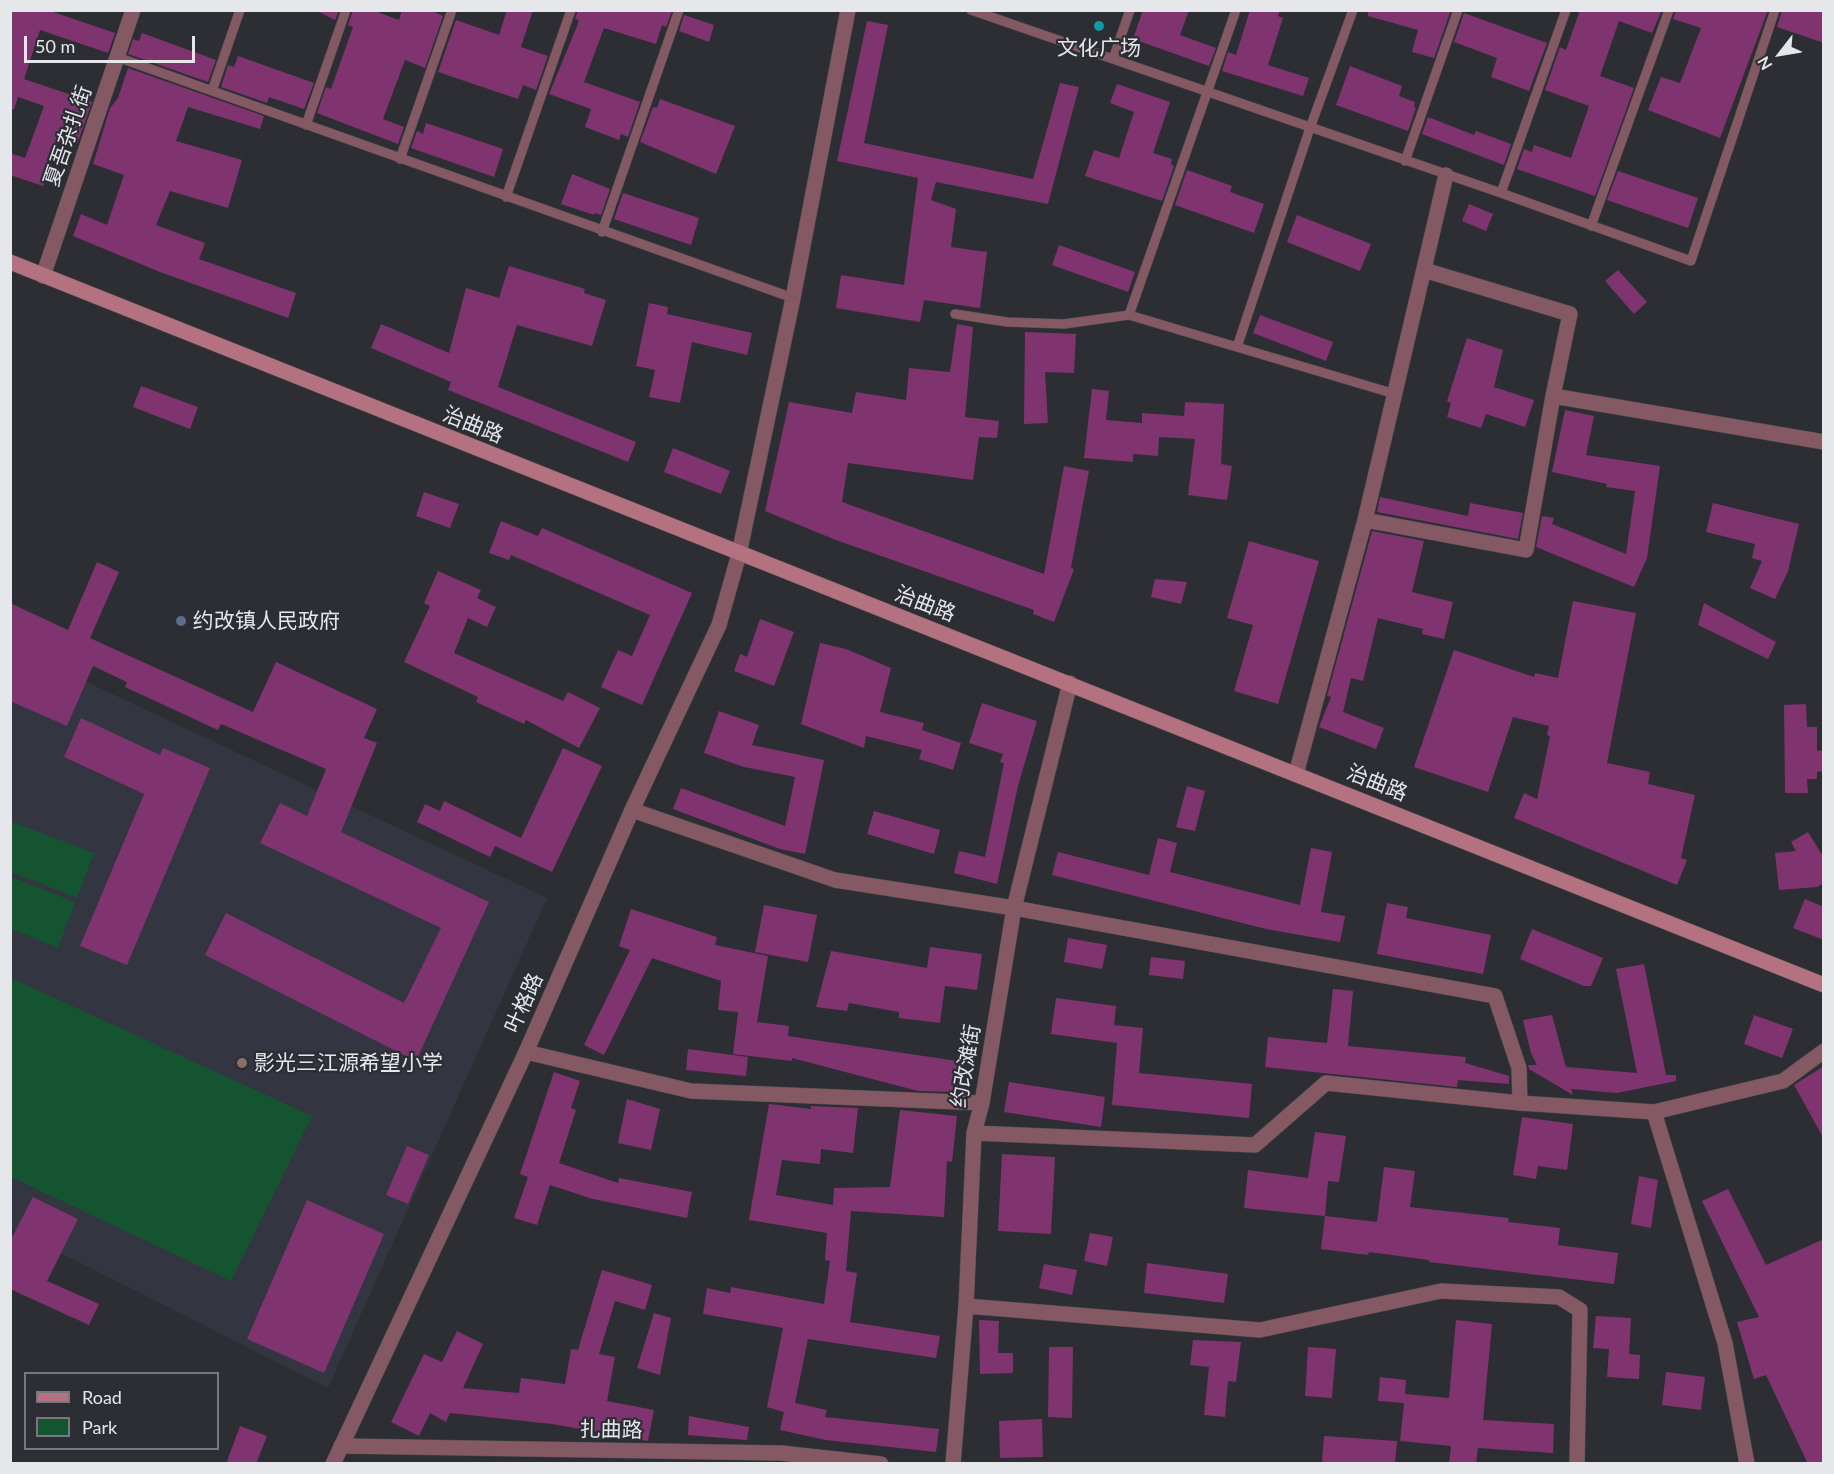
<!DOCTYPE html>
<html>
<head>
<meta charset="utf-8">
<style>
	body { margin:0 }
	#map { position:relative; width:1834px; height:1474px; overflow:hidden; background:#2c2e34; font-family:Lato,sans-serif }
	canvas { display:block }
	.frame { position:absolute; inset:0; border:12px solid #e6e7eb; pointer-events:none }
	.legend { position:absolute; left:24px; top:1372px; width:195px; height:78px; box-sizing:border-box; background:#2c2e34; border:2px solid #76787d; margin:0; padding:8px 10px; list-style:none; font-size:18px; color:#e6e7eb }
	.legend li { display:flex; align-items:center; gap:12px; height:30px }
	.legend b { width:30px; border:2px solid #76787d }
	.north { position:absolute; left:1750px; top:24px; width:60px; height:60px; -webkit-text-stroke:4px #2c2e34; paint-order:stroke; rotate:239deg; font-size:16px; font-weight:700; line-height:24px; text-align:center; color:#e6e7eb }
	.north::after { content:''; display:block; margin:auto; width:21px; height:27px; background:#e6e7eb; clip-path:polygon(50% 0,100% 100%,50% 72%,0 100%) }
	.scale { position:absolute; left:24px; top:36px; width:171px; height:27px; box-sizing:border-box; border:3px solid #e6e7eb; border-top:0; padding-left:8px; font-size:18px; line-height:21px; white-space:nowrap; color:#e6e7eb; -webkit-text-stroke:4px #2c2e34; paint-order:stroke }
</style>
</head>
<body>
<div id="map">
<canvas width="1834" height="1474"></canvas>
<div class="frame"></div>
<ul class="legend">
<li><b style="height:8px;background:#b47180"></b>Road</li>
<li><b style="height:16px;background:#145430"></b>Park</li>
</ul>
<div class="north">N</div>
<div class="scale">50 m</div>
</div>
<script>
const c = document.querySelector('canvas').getContext('2d');
c.lineJoin = 'round';
function fillPath(path, color) {
  c.fillStyle = color;
  c.fill(path, 'evenodd');
}
function stroke(path, color, width, dash) {
  c.strokeStyle = color;
  c.lineWidth = width;
  c.lineCap = dash ? 'butt' : 'round';
  c.setLineDash(dash || []);
  c.stroke(path);
}
function drawText(font, color, halo, rows, align = 'center') {
  c.font = font + ' Lato,"Noto Sans SC",sans-serif';
  c.lineWidth = 4.5;
  c.setLineDash([]);
  c.textBaseline = 'middle';
  c.strokeStyle = halo;
  c.fillStyle = color;
  for (const [text, x, y, turn = 0] of rows) {
    c.save();
    c.translate(x, y);
    c.rotate((+turn || 0) * Math.PI / 180);
    c.textAlign = isNaN(turn) ? turn : align;
    if (halo) c.strokeText(text, 0, 0);
    c.fillText(text, 0, 0);
    c.restore();
  }
}
const built = new Path2D(`
	M10 646 547 898 328 1388 11 1228Z`);
const green = new Path2D(`
	M10 821 94 853 77 898 11 872Z
	M11 877 75 902 58 948 11 929Z
	M11 978 312 1116 231 1281 11 1177Z`);
const building = new Path2D(`
	M10 10H47L115 33 108 53 40 30 24 79 92 102 77 144 60 138 43 186 10 175V153L25 158 44 106 18 97 14 109H10Z
	M315 10H339L335 20Z
	M353 10H372L399 20 402 10H430L443 16 425 68 405 60 383 119 404 127 398 144 317 113 326 87 331 89 353 27 348 25Z
	M507 10H533L521 47 548 56 536 90 523 85 518 99 438 72 456 20 499 35Z
	M578 10 672 11 666 27 662 25 656 44 604 28 584 82 640 102 628 137 621 134 619 140 585 127 591 109 549 94 577 26 579 20 575 19Z
	M1143 10H1189L1180 35 1216 48 1209 66 1133 39Z
	M1250 10H1280L1278 16 1283 18 1268 65 1309 78 1303 96 1222 71 1228 52 1236 55Z
	M1368 10H1451L1434 58 1412 52 1418 30 1368 16Z
	M1580 10H1662L1652 33 1619 21 1600 76 1634 88 1595 196 1517 169 1524 149 1532 152 1534 145 1571 158 1589 106 1545 90 1560 47 1566 50Z
	M1676 10H1768L1720 138 1648 110 1661 77 1680 83 1701 28 1673 19Z
	M1782 10H1824V43L1777 27Z
	M1464 13 1547 43 1529 91 1491 77 1497 58 1454 42Z
	M684 15 714 25 709 42 679 31Z
	M867 21 888 25 864 143 1033 179 1060 83 1079 87 1048 204 936 182 931 200 956 209 951 247 987 252 980 308 924 300 920 322 836 308 841 275 904 285 918 178 837 161Z
	M142 33 216 60 208 82 128 54 133 39 139 41Z
	M238 56 314 83 304 109 269 97 267 103 221 87 228 65 234 67Z
	M1350 66 1402 86 1399 96 1415 102 1414 107 1416 108 1408 131 1336 105Z
	M128 68 264 116 260 129 188 107 176 141 242 160 228 208 170 191 156 225 205 243 199 259 296 293 288 318 160 272 73 236 81 214 107 225 124 175 93 164 110 108 118 98Z
	M1117 84 1170 102 1153 153 1172 159 1171 164 1174 166 1162 201 1085 176 1094 150 1119 158 1134 112 1110 103Z
	M660 99 735 126 716 174 640 142 653 107 657 108Z
	M1428 117 1474 135 1476 131 1511 144 1504 165 1422 134Z
	M426 123 503 149 494 177 411 148 417 131 423 134Z
	M1187 170 1232 186 1230 192 1264 204 1254 233 1175 205Z
	M1618 171 1698 198 1688 228 1607 200Z
	M572 174 610 189 601 215 594 213V215L561 204Z
	M623 193 699 218 691 245 614 219Z
	M1469 204 1493 214 1486 231 1462 221Z
	M1297 215 1371 244 1360 271 1287 242Z
	M1059 245 1135 272 1128 292 1052 265Z
	M509 266 585 289 584 293 606 300 592 346 517 325 498 387 636 442 628 462 448 390 451 382 371 348 381 324 449 353 466 288 499 298Z
	M1618 270 1647 302 1634 314 1605 281Z
	M649 303 668 307 667 314 752 333 747 355 692 342 680 403 649 397 655 370 636 366Z
	M1260 315 1333 342 1326 361 1253 333Z
	M957 324 973 327 965 417 999 421 997 438 979 437 973 480 848 463 842 502 1044 574 1064 466 1089 471 1071 568 1074 569 1054 622 1033 614 1034 610 836 540 765 511 789 402 852 413 856 392 906 400 909 368 950 372Z
	M1025 332 1076 334 1074 373 1045 372 1048 423 1024 424Z
	M1467 338 1503 350 1494 387 1534 400 1525 427 1486 414 1481 428 1447 417 1451 403 1447 401Z
	M141 386 198 407 190 429 133 407Z
	M1092 389 1109 391 1106 420 1142 423V413L1184 416 1185 402 1224 404 1221 464 1232 466 1227 500 1188 495 1195 439 1159 437 1158 456 1133 454V462L1084 458Z
	M1565 410 1594 416 1586 455 1660 466 1647 558 1634 587 1536 547 1542 516 1554 518 1552 524 1626 554 1635 491 1606 487 1607 484 1552 472Z
	M673 448 730 471 721 494 664 472Z
	M424 492 459 504 450 528 416 516Z
	M1380 497 1468 516 1470 503 1523 513 1518 539 1377 512Z
	M1713 503 1799 524 1788 571 1775 599 1750 588 1762 561 1752 558 1755 544 1706 532Z
	M501 521 538 536 542 528 692 593 642 705 601 687 618 650 632 656 650 615 511 555 509 560 489 553Z
	M1372 531 1424 541 1412 592 1453 602 1444 639 1422 634 1423 629 1378 618 1363 681 1351 678 1343 712 1384 728 1376 749 1319 727 1331 697 1327 696Z
	M1249 541 1319 561 1278 704 1234 691 1253 625 1227 618Z
	M97 562 119 572 90 638 253 712 276 662 377 709 364 738 377 743 341 832 489 902 416 1061 205 955 226 913 404 1003 441 928 260 843 280 803 307 816 326 769 221 724 218 730 125 687 127 682 93 666 67 726 10 701V603L68 630Z
	M438 571 481 590 477 598 496 607 487 627 468 618 454 653 563 701 568 692 600 708 579 748 526 720 524 724 476 702 478 697 404 662 430 606 424 603Z
	M1155 579 1187 582 1181 604 1151 597Z
	M1573 601 1636 613 1607 763 1650 772 1648 784 1695 795 1681 858 1687 860 1677 885 1514 818 1524 793 1537 799 1550 736 1547 735 1549 726 1513 717 1488 792 1414 767 1454 650 1534 677 1535 673 1558 678Z
	M1704 603 1776 642 1768 659 1698 625Z
	M760 619 794 632 774 686 734 671 740 654 747 657Z
	M820 643 846 649 891 668 880 712 924 723 922 730 961 743 953 770 919 759 922 750 866 736 864 748 801 724Z
	M982 703 1037 721 1018 786 997 884 954 873 959 851 985 857 1004 763 1000 762 1003 754 969 743Z
	M1806 704 1807 727H1817V751L1824 750V771L1817 772V779H1807L1808 793H1785L1784 705Z
	M719 711 759 725 752 745 824 760 805 854 780 849 673 809 681 788 785 826 795 777 744 767 704 753Z
	M81 718 160 755 163 748 210 768 127 965 80 946 144 794 64 757Z
	M563 748 602 766 552 872 495 846 490 857 417 822 425 804 440 811 444 801 521 838Z
	M1187 786 1205 791 1195 831 1176 827Z
	M874 811 940 830 934 854 867 834Z
	M1808 832 1824 858V883L1817 887 1779 890 1775 853 1796 851 1791 842Z
	M1158 838 1177 843 1170 872 1300 905 1311 848 1332 852 1321 912 1345 916 1340 942 1266 929 1052 875 1058 852 1149 875Z
	M1805 899 1824 907V940L1793 928Z
	M1387 903 1408 907 1406 918 1491 935 1483 974 1377 954Z
	M764 905 817 915 808 962 755 952Z
	M631 909 717 937 715 945 768 956 757 1022 789 1026 788 1036 964 1062 960 1092 918 1091 792 1058V1061L733 1054 738 1012 718 1010 721 981 652 958 604 1055 584 1045 630 950 619 946Z
	M1532 929 1603 958 1591 986H1584L1520 959Z
	M1068 938 1107 945 1102 969 1064 962Z
	M930 947 982 954 977 990 945 986 940 1023 899 1018V1012L849 1003 847 1011 816 1007 831 951 927 968Z
	M1151 957 1185 961 1183 979 1149 975Z
	M1644 964 1666 1075H1676V1081L1617 1093 1571 1089 1573 1095 1529 1069 1528 1065H1537L1531 1053 1523 1020 1552 1015 1566 1067 1637 1073 1616 969Z
	M1333 989 1353 991 1348 1046 1466 1057 1465 1063 1509 1076V1084L1458 1080 1457 1087 1265 1067 1268 1037 1327 1043Z
	M1056 998 1116 1006 1114 1025 1143 1028 1139 1073 1252 1084 1249 1118 1112 1105 1117 1043 1051 1034Z
	M1754 1015 1793 1029 1782 1058 1744 1044Z
	M688 1049 748 1057 746 1076 686 1070Z
	M1824 1066V1139L1794 1085Z
	M554 1072 580 1081 571 1108 576 1110 559 1163 618 1183 619 1178 692 1192 687 1218 593 1199 550 1185 537 1225 514 1218 528 1177 520 1174Z
	M1009 1082 1105 1097 1101 1127 1004 1112Z
	M627 1099 660 1109 651 1150 618 1143Z
	M769 1104 811 1109V1106L858 1108 853 1153 821 1149 820 1164 782 1160 776 1195 833 1205 834 1188 890 1187 900 1110 957 1116 952 1162 947 1161 944 1217 851 1211 846 1271 857 1273 850 1322 940 1336 936 1358 808 1339 795 1403 827 1410 825 1417 939 1429 936 1452 826 1440 780 1430 784 1412 767 1407 783 1328 703 1314 707 1288 730 1293 731 1287 824 1304 830 1261 825 1260 827 1233 749 1220Z
	M1522 1117 1573 1124 1567 1170 1538 1166 1536 1179 1513 1175Z
	M1315 1132 1346 1136 1339 1182 1328 1181 1325 1216 1244 1208 1248 1170 1308 1178Z
	M407 1146 429 1155 408 1204 386 1195Z
	M1002 1154 1055 1157 1051 1234 998 1231Z
	M1384 1167 1415 1171 1410 1207 1509 1218 1508 1222 1560 1228 1558 1245 1618 1253 1614 1284 1429 1262V1260L1369 1252 1368 1255 1321 1249 1325 1216 1377 1222Z
	M1639 1176 1658 1180 1651 1228 1631 1224Z
	M1728 1189 1766 1265 1824 1239V1464H1808L1766 1375 1754 1379 1737 1322 1759 1317 1702 1201Z
	M33 1197 78 1219 47 1281 99 1304 89 1325 10 1289V1241Z
	M307 1200 384 1234 324 1373 247 1339Z
	M1090 1233 1113 1237 1107 1266 1084 1261Z
	M1147 1263 1228 1274 1224 1303 1144 1293Z
	M1044 1264 1077 1270 1072 1295 1039 1288Z
	M602 1270 652 1285 645 1310 615 1301 599 1354 615 1357 607 1401 654 1410 648 1441 552 1424 450 1413 446 1422 430 1413 419 1436 391 1422 424 1354 442 1362 457 1331 483 1344 463 1388 519 1393 521 1378 565 1384 571 1349 578 1350Z
	M654 1313 671 1318 660 1375 637 1368Z
	M1596 1316 1631 1318 1629 1354 1640 1355 1639 1379 1607 1377 1609 1349 1593 1348Z
	M979 1320 999 1321 998 1353H1013V1373L980 1374Z
	M1456 1320 1492 1324 1483 1420 1554 1424 1553 1453 1478 1448 1476 1464H1449L1451 1446 1400 1441 1404 1403 1378 1401 1380 1377 1406 1380 1405 1394 1449 1398Z
	M1193 1340 1241 1342 1236 1382 1228 1381 1225 1417 1204 1415 1209 1367 1190 1365Z
	M1049 1347H1073L1072 1418 1048 1417Z
	M1308 1347 1336 1349 1332 1398 1305 1396Z
	M1666 1372 1705 1377 1701 1410 1662 1405Z
	M689 1416 749 1427 747 1440 688 1435Z
	M1042 1419 1043 1457 1000 1458 999 1421Z
	M240 1426 267 1436 256 1464H226Z
	M1324 1436 1397 1441 1395 1464 1322 1462Z`);
const service = new Path2D(`
	M971 10 1501 193 1691 261 1775 10
	M1236 10 1129 315 1395 394
	M117 57 793 298
	M1113 59 1130 10
	M212 91 240 10
	M306 125 346 10
	M400 159 452 10
	M1405 161 1458 10
	M1501 193 1566 10
	M506 197 571 10
	M1591 226 1669 10
	M602 232 679 10
	M955 314 1007 322 1064 324 1129 315
	M1237 347 1310 128 1353 10`);
const minor = new Path2D(`
	M1424 270 1570 314 1553 396
	M43 276 133 10
	M1365 520 1446 175
	M739 554 793 298 848 10
	M1296 774 1365 520 1526 550 1553 396 1824 442
	M632 810 835 880 1014 908 1495 996 1519 1068 1520 1103
	M526 1052 691 1091 982 1103
	M1654 1112 1725 1343 1747 1464
	M974 1133 1255 1145 1326 1083 1520 1103 1654 1112 1783 1081 1824 1051
	M966 1306 1260 1330 1441 1291 1559 1297 1580 1310 1577 1464
	M341 1446 781 1453 881 1464
	M953 1464 966 1306 974 1133 982 1103 1014 908 1070 683`);
const tertiary = new Path2D(`
	M333 1464 526 1052 632 810 719 625 739 554`);
const secondary = new Path2D(`
	M10 262 1824 985`);
const markers = [
	[1099,26,6,"#0f9aa8"],
	[181,621,6,"#5c6f8a"],
	[242,1063,6,"#8d6e63"]
];
const poiNames = [
	["文化广场",1099,48,"center"],
	["约改镇人民政府",193,621],
	["影光三江源希望小学",254,1063]
];
const streetNames = [
	["夏吾杂扎街",68,136,-71],
	["治曲路",473,425,22],
	["治曲路",925,604,21],
	["治曲路",1377,783,22],
	["叶格路",524,1003,-66],
	["约改滩街",966,1066,-80],
	["扎曲路",611,1430,1]
];
fillPath(built, '#333541');
fillPath(green, '#145430');
fillPath(building, '#7f346f');
stroke(service, '#4a4c51', 10);
stroke(minor, '#4a4c51', 16);
stroke(tertiary, '#4a4c51', 16);
stroke(secondary, '#4a4c51', 16);
stroke(service, '#845963', 9);
stroke(minor, '#845963', 15);
stroke(tertiary, '#845963', 15);
stroke(secondary, '#b47180', 15);
for (const [x, y, r, color] of markers) {
  const dot = new Path2D();
  dot.arc(x, y, r, 0, 2 * Math.PI);
  c.fillStyle = color;
  c.fill(dot);
  stroke(dot, '#2c2e34', 2);
}
drawText('21px', '#e6e7eb', '#2c2e34', poiNames, 'left');
drawText('21px', '#e6e7eb', '#2c2e34', streetNames);
</script>
</body>
</html>
